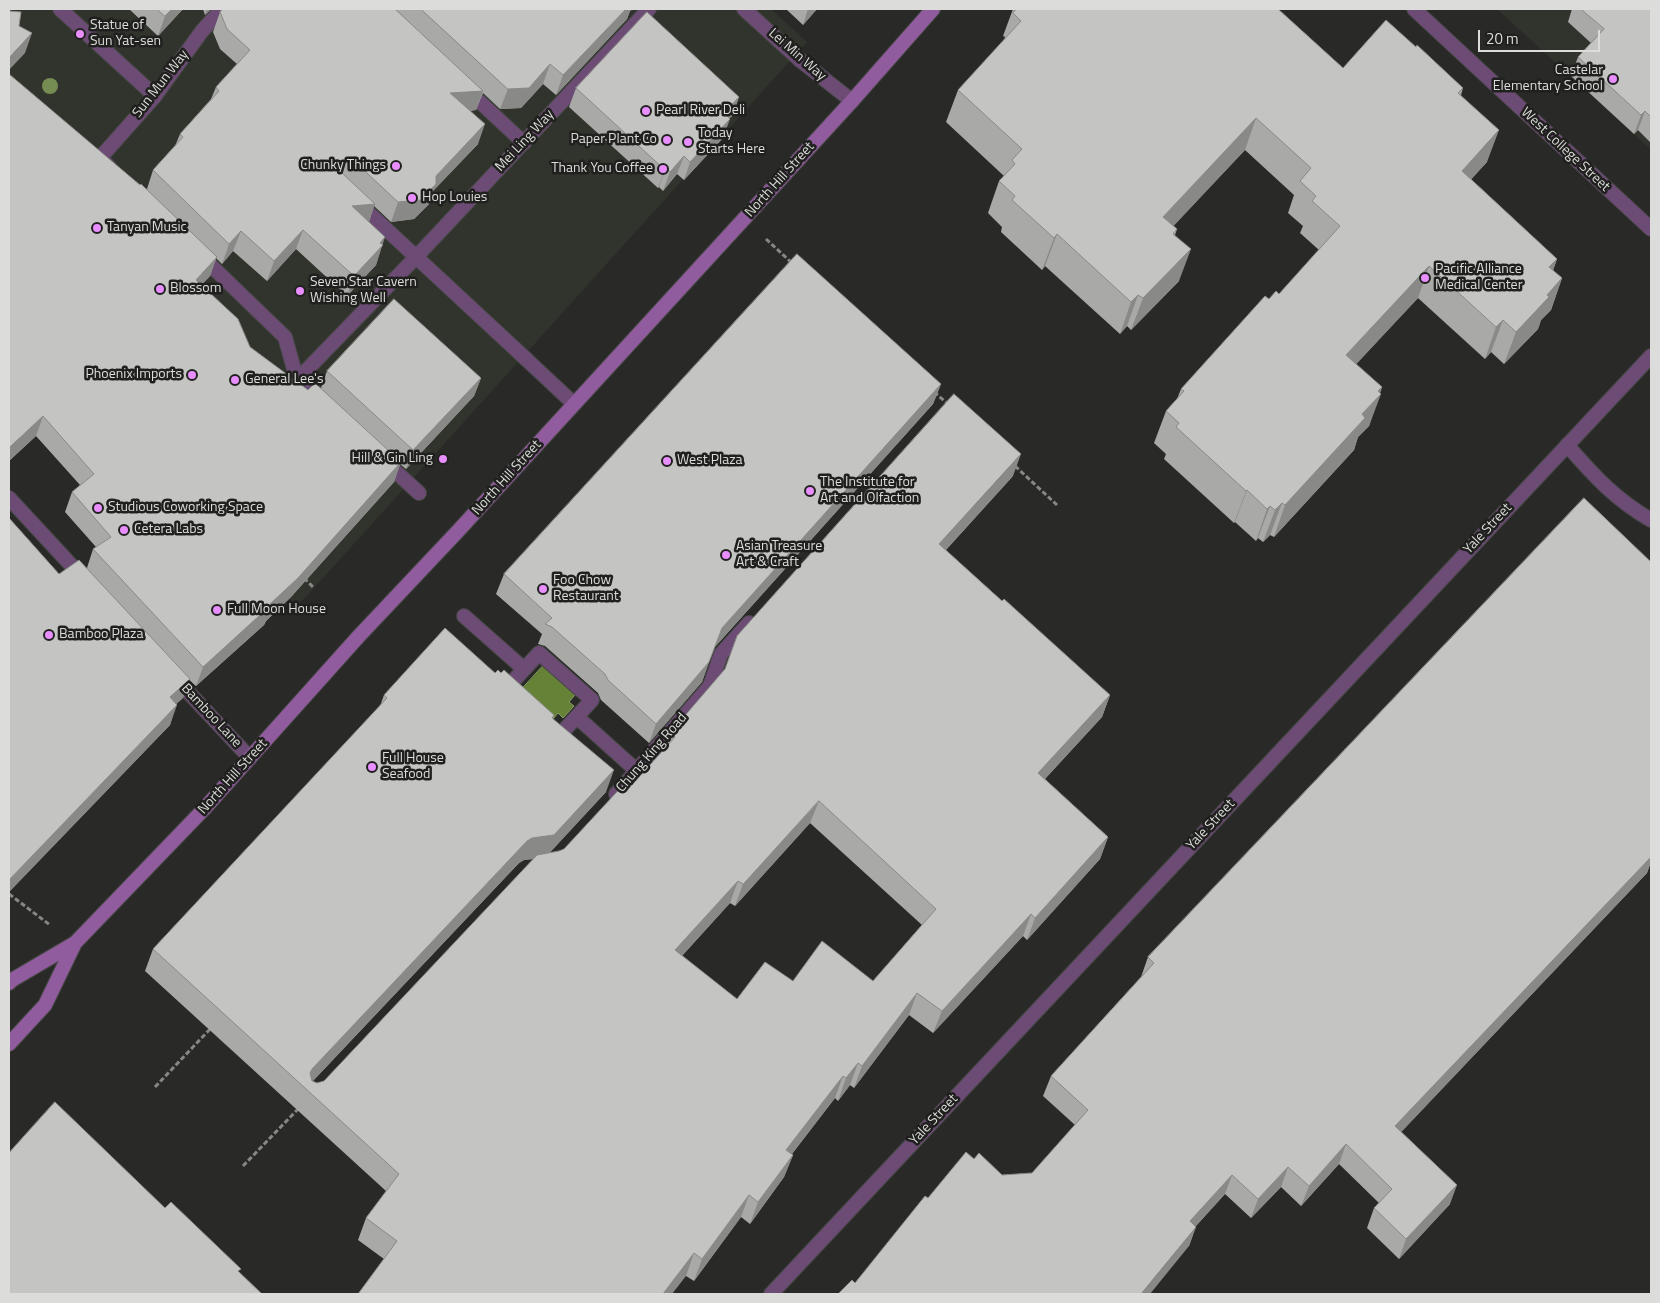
<!DOCTYPE html>
<html>
<head>
<meta charset="utf-8">
<style>
	body { margin:0 }
	#map { position:relative; width:1660px; height:1303px; overflow:hidden; background:#292a28; font-family:"Titillium Web",sans-serif }
	canvas { display:block }
	.frame { position:absolute; inset:0; border:10px solid #dcdddb; pointer-events:none }
	.scale { position:absolute; left:1478px; top:30px; width:122px; height:22px; box-sizing:border-box; border:2px solid #dcdddb; border-top:0; padding-left:6px; font-size:15px; line-height:18px; white-space:nowrap; color:#dcdddb; -webkit-text-stroke:4px #20211e; paint-order:stroke }
</style>
</head>
<body>
<div id="map">
<canvas width="1660" height="1303"></canvas>
<div class="frame"></div>
<div class="scale">20 m</div>
</div>
<script>
const c = document.querySelector('canvas').getContext('2d');
c.lineJoin = 'round';
function fillPath(path, color) {
  c.fillStyle = color;
  c.fill(path, 'evenodd');
}
function stroke(path, color, width, dash) {
  c.strokeStyle = color;
  c.lineWidth = width;
  c.lineCap = dash ? 'butt' : 'round';
  c.setLineDash(dash || []);
  c.stroke(path);
}
function drawText(font, color, halo, rows, align = 'center') {
  c.font = font + ' "Titillium Web",sans-serif';
  c.lineWidth = 5;
  c.setLineDash([]);
  c.textBaseline = 'middle';
  c.strokeStyle = halo;
  c.fillStyle = color;
  for (const [text, x, y, turn = 0] of rows) {
    c.save();
    c.translate(x, y);
    c.rotate((+turn || 0) * Math.PI / 180);
    c.textAlign = isNaN(turn) ? turn : align;
    if (halo) c.strokeText(text, 0, 0);
    c.fillText(text, 0, 0);
    c.restore();
  }
}
const built = new Path2D(`
	M9 9H771L807 42 314 588 296 606 9 290Z
	M1497 9H1651V150Z`);
const water = new Path2D(`
	M543 666 575 695 569 702 574 706 563 718 558 713 553 719 521 690Z`);
const path = new Path2D(`
	M766 239 792 263
	M934 392 948 404
	M1015 466 1057 505
	M304 578 314 588
	M9 894 50 925
	M155 1087 212 1027
	M243 1166 300 1107`);
const service = new Path2D(`
	M800 60 852 101
	M526 359 574 404
	M1567 445C1594 476 1616 500 1651 520`);
const pedestrian = new Path2D(`
	M60 9 155 96
	M744 9 800 60
	M466 89 524 143
	M109 167 100 158 155 96 202 31 222 9
	M358 203 526 359
	M200 255 285 337 297 380 318 399
	M297 380 417 256 649 9
	M383 460 419 493
	M464 616 524 669
	M539 653 592 700 558 737 506 689Z
	M577 717 637 771
	M616 794 710 686 721 654 749 623`);
const minor = new Path2D(`
	M9 498 83 578
	M174 677 250 758
	M771 1294 1651 356`);
const tertiary = new Path2D(`
	M1414 9 1651 229`);
const secondary = new Path2D(`
	M9 983 12 980 75 943 204 809 358 637 458 531 852 101 933 9
	M9 1044 45 1005 75 943`);
const trees = [
	[50,86]
];
const wall = new Path2D(`
	M129 9H183L158 36Z
	M203 9H211L205 15Z
	M223 9H633L630 11 627 19 556 95 543 84 521 108 500 109 483 93 476 110 470 111 478 144 433 191 429 204 414 219 391 222 374 206 369 222 382 245 376 265 347 296 296 249 267 281 233 251 222 264 216 258 210 276 201 285 250 347 308 390 321 388 327 371 481 378 474 396 406 469 400 464 394 482 291 597 266 621 264 625 196 686 189 680 183 698 176 704 170 725 9 892V518L59 574 87 568 93 549 96 547 65 512 72 492 80 485 36 436 9 461 140 185 147 189 153 170 175 146 180 134 211 99 216 87 237 64 220 49 213 32 220 12Z
	M786 9H817L803 25Z
	M1013 9H1278L1343 68 1416 47 1463 88 1461 95 1487 162 1471 179 1557 259 1553 270 1562 278 1551 310 1541 320 1538 329 1504 364 1491 352 1485 359 1418 298 1356 364 1382 387 1369 426 1358 437 1354 450 1274 537 1270 535 1263 542 1258 538 1256 541 1235 522 1234 523 1164 459 1166 454 1154 443 1166 411 1177 399 1181 389 1269 299 1279 294 1319 250 1300 233 1303 226 1288 213 1294 195 1245 150 1173 226 1177 229 1175 235 1179 281 1131 330 1127 326 1120 334 1045 266 1042 270 1001 232 1002 227 988 213 999 181 1004 176 946 122 958 90 1004 41 1005 37 1003 36Z
	M1572 9H1651V143L1638 130 1634 134 1571 76 1578 57 1591 43 1568 22Z
	M576 88 739 97 732 116 729 118 723 138 684 180 677 174 663 191 659 187 658 188 569 107Z
	M941 384 933 404 714 648 702 682 649 743 601 700 598 693 545 646 538 644 542 634 496 594 504 574Z
	M1013 476 946 550 1002 601 1110 695 1102 717 1045 779 1108 837 1100 859 1027 940 1023 936 933 1033 909 1015 854 1088 850 1085 838 1101 835 1098 792 1154 793 1155 784 1177 750 1224 741 1217 694 1281 686 1276 384 1259 358 1240 366 1218 386 1191 145 971 153 949 380 706 384 695 495 673H501L554 715 553 719 606 792 549 853 559 851 564 849 632 785 665 748 670 733ZM810 823 922 925 873 981H793L737 999 682 956 730 903 735 906ZM534 859 324 1081 317 1083 313 1081 519 863 524 860Z
	M1651 562V862L1647 873 1401 1132 1450 1204 1399 1259 1367 1228 1374 1208 1379 1203 1339 1164 1301 1206 1281 1187 1251 1218 1225 1194 1196 1226 1189 1246 855 1283 928 1198 974 1159 1002 1175 1032 1173 1075 1125 1043 1096 1051 1076 1141 977 1148 957Z`);
const shadedWall = new Path2D(`
	M172 9H183L158 36 165 16Z
	M207 9H211L205 15Z
	M626 9H633L630 11 627 19 556 95 563 75Z
	M808 9H817L803 25Z
	M32 33 25 53 9 70V58Z
	M550 64 543 84 521 108 500 109 508 89Z
	M483 91 476 110 443 113 450 93Z
	M739 97 732 116 717 132 724 113Z
	M1645 111 1638 130 1634 134 1641 115Z
	M1256 118 1245 150 1152 249 1163 217Z
	M730 119 723 138 684 180 690 162Z
	M485 124 478 144 433 191 429 204 414 219 391 222 398 202 436 176Z
	M1499 130 1487 162 1450 203 1462 171Z
	M684 156 677 174 663 191 670 172Z
	M346 159 339 179 334 181 342 162Z
	M666 168 659 187 658 188 665 170Z
	M375 204 368 224 352 206Z
	M303 230 296 249 267 281 274 261Z
	M241 231 233 251 222 264 229 244Z
	M1057 234 1045 266 1042 270 1054 238Z
	M385 237 376 265 347 296 354 276Z
	M1191 249 1179 281 1131 330 1143 298Z
	M217 257 210 276 189 299 196 280Z
	M1557 259 1546 291 1549 267Z
	M1429 266 1418 298 1335 387 1346 355Z
	M1562 278 1551 310 1541 320 1538 329 1504 364 1516 332 1547 295Z
	M1138 295 1127 326 1120 334 1131 302Z
	M1503 320 1491 352 1485 359 1496 327Z
	M481 378 474 396 406 469 413 450Z
	M941 384 933 404 714 648 722 628Z
	M1382 387 1379 396 1381 394 1369 426 1358 437 1354 450 1274 537 1285 505 1362 414 1378 391Z
	M43 416 36 436 9 461V448Z
	M1021 454 1013 476 931 566 939 544Z
	M401 462 394 482 291 597 266 621 264 625 196 686 203 667 270 604Z
	M1247 490 1235 522 1234 523 1246 491Z
	M1282 503 1270 535 1263 542 1275 510Z
	M1270 506 1258 538 1256 541 1267 509Z
	M709 662 702 682 649 743 656 724Z
	M190 679 183 698 163 716 170 697Z
	M1110 695 1102 717 1030 795 1038 773Z
	M177 705 170 725 9 892V880Z
	M614 770 606 792 546 857 524 860 519 863 306 1088 310 1073 312 1069 527 841Z
	M819 801 810 823 735 906 743 884Z
	M1108 837 1100 859 1027 940 1035 918Z
	M1651 848V862L1647 873 1388 1146 1395 1126Z
	M738 881 730 903 667 972 675 950Z
	M1031 914 1023 936 933 1033 942 1011Z
	M917 993 909 1015 854 1088 862 1066Z
	M858 1063 850 1085 838 1101 846 1078Z
	M843 1076 835 1098 778 1172 786 1150Z
	M1346 1144 1339 1164 1301 1206 1309 1186Z
	M793 1155 784 1177 750 1224 758 1202Z
	M1288 1167 1281 1187 1251 1218 1258 1199Z
	M1232 1175 1225 1194 1182 1241 1190 1221Z
	M1457 1185 1450 1204 1399 1259 1406 1239Z
	M749 1195 741 1217 694 1281 702 1259Z
	M1196 1227 1189 1246 1150 1294H1141Z
	M694 1253 686 1276 672 1294H663Z`);
const building = new Path2D(`
	M157 9H172L165 16Z
	M223 9H395L483 91 450 93 485 124 436 176V184L421 200 398 202 354 161 346 159 342 162 340 169 342 173 375 204 352 206 385 237 380 243 383 245 354 276 303 230 274 261 241 231 229 244 153 170 183 137 180 134 219 91 216 87 250 50 227 29 220 12Z
	M421 9H626L563 75 550 64 529 88 508 89Z
	M1017 9H1278L1343 68 1386 20 1416 47 1417 45 1463 88 1458 93 1499 130 1462 171 1557 259 1549 267 1562 278 1547 295 1549 297 1516 332 1503 320 1496 327 1429 266 1346 355 1382 387 1378 391 1381 394 1362 414 1365 418 1285 505 1282 503 1275 510 1270 506 1267 509 1247 490 1246 491 1176 427 1179 423 1166 411 1184 391 1181 389 1265 296 1269 299 1276 291 1279 294 1340 226 1312 201 1316 196 1300 181 1311 168 1256 118 1163 217 1177 229 1173 234 1191 249 1143 298 1138 295 1131 302 1057 234 1054 238 1012 200 1015 196 999 181 1015 164 1012 160 1022 149 958 90 1021 21 1013 13Z
	M1581 9H1651V117L1645 111 1641 115 1578 57 1604 29Z
	M9 11 21 12 19 26 32 33 9 58Z
	M647 12 739 97 724 113 730 119 690 162 684 156 670 172 666 168 665 170 576 88Z
	M9 74 140 185 141 184 217 257 196 280 238 319 250 347 308 390 315 383 401 462 298 578 270 604 271 605 203 667 93 549 111 537 72 492 94 474 43 416 9 448Z
	M797 254 941 384 722 628 709 662 656 724 608 680 605 674 552 627 545 624 552 618 504 574Z
	M394 299 481 378 413 450 327 371Z
	M954 394 1021 454 939 544 1002 601 1004 599 1110 695 1038 773 1108 837 1035 918 1031 914 942 1011 917 993 862 1066 858 1063 846 1078 843 1076 786 1150 793 1155 758 1202 749 1195 702 1259 694 1253 663 1294H358L397 1241 366 1218 399 1174 153 949 387 698 384 695 445 628 495 673 498 670 501 673 504 670 554 715 552 718 614 770 554 835 532 838 527 841 312 1069 310 1073 312 1081 317 1083 324 1081 537 855 559 851 564 849 627 781 632 785 675 737 670 733 725 669 737 636ZM819 801 936 909 873 981 822 941 793 981 765 962 737 999 675 950 738 881 743 884Z
	M1584 498 1651 562V848L1650 849 1651 850V857L1395 1126 1457 1185 1406 1239 1374 1208 1392 1189 1346 1144 1309 1186 1288 1167 1258 1199 1232 1175 1190 1221 1196 1227 1141 1294H838L852 1280 855 1283 925 1196 928 1198 966 1152 974 1159 979 1153 1002 1175 1032 1173 1088 1110 1051 1076 1154 963 1148 957Z
	M9 518 59 574 79 560 190 679 170 697 177 705 9 880Z
	M55 1102 165 1208 171 1202 241 1269 238 1271 262 1294H9V1153Z`);
const markers = [
	[80,34,5,"#e88eff"],
	[1613,79,5,"#e88eff"],
	[646,111,5,"#e88eff"],
	[667,140,5,"#e88eff"],
	[688,142,5,"#e88eff"],
	[396,166,5,"#e88eff"],
	[663,169,5,"#e88eff"],
	[412,198,5,"#e88eff"],
	[97,228,5,"#e88eff"],
	[1425,278,5,"#e88eff"],
	[160,289,5,"#e88eff"],
	[300,291,5,"#e88eff"],
	[192,375,5,"#e88eff"],
	[235,380,5,"#e88eff"],
	[443,459,5,"#e88eff"],
	[667,461,5,"#e88eff"],
	[810,491,5,"#e88eff"],
	[98,508,5,"#e88eff"],
	[124,530,5,"#e88eff"],
	[726,555,5,"#e88eff"],
	[543,589,5,"#e88eff"],
	[217,610,5,"#e88eff"],
	[49,635,5,"#e88eff"],
	[372,767,5,"#e88eff"]
];
const poiNames = [
	["Statue of",90,26],
	["Sun Yat-sen",90,42],
	["Castelar",1603,71,"right"],
	["Elementary School",1603,87,"right"],
	["Pearl River Deli",656,111],
	["Today",698,134],
	["Starts Here",698,150],
	["Paper Plant Co",657,140,"right"],
	["Chunky Things",386,166,"right"],
	["Thank You Coffee",653,169,"right"],
	["Hop Louies",422,198],
	["Tanyan Music",107,228],
	["Pacific Alliance",1435,270],
	["Medical Center",1435,286],
	["Seven Star Cavern",310,283],
	["Wishing Well",310,299],
	["Blossom",170,289],
	["Phoenix Imports",182,375,"right"],
	["General Lee's",245,380],
	["Hill & Gin Ling",433,459,"right"],
	["West Plaza",677,461],
	["The Institute for",820,483],
	["Art and Olfaction",820,499],
	["Studious Coworking Space",108,508],
	["Cetera Labs",134,530],
	["Asian Treasure",736,547],
	["Art & Craft",736,563],
	["Foo Chow",553,581],
	["Restaurant",553,597],
	["Full Moon House",227,610],
	["Bamboo Plaza",59,635],
	["Full House",382,759],
	["Seafood",382,775]
];
const streetNames = [
	["Lei Min Way",797,55,41],
	["Sun Mun Way",161,84,-52],
	["Mei Ling Way",525,141,-47],
	["West College Street",1565,150,43],
	["North Hill Street",780,180,-48],
	["North Hill Street",507,478,-48],
	["Yale Street",1488,529,-47],
	["Bamboo Lane",211,716,47],
	["Chung King Road",652,753,-49],
	["North Hill Street",233,777,-48],
	["Yale Street",1211,825,-47],
	["Yale Street",934,1120,-47]
];
fillPath(built, '#30342c');
fillPath(water, '#668236');
stroke(water, '#899d68', 1);
stroke(service, '#464745', 16);
stroke(pedestrian, '#464745', 16);
stroke(minor, '#464745', 16);
stroke(tertiary, '#464745', 16);
stroke(secondary, '#464745', 16);
stroke(path, '#878886', 3, [5, 2.5]);
stroke(service, '#6c4b74', 14);
stroke(pedestrian, '#6c4b74', 14);
stroke(minor, '#6c4b74', 14);
stroke(tertiary, '#6c4b74', 14);
stroke(secondary, '#915c9e', 14);
c.fillStyle = '#758c52';
for (const [x, y] of trees) {
  c.beginPath();
  c.arc(x, y, 8, 0, 2 * Math.PI);
  c.fill();
}
fillPath(wall, '#a9a9a7');
fillPath(shadedWall, '#898a88');
fillPath(building, '#c4c5c2');
stroke(building, '#898a88', 1);
for (const [x, y, r, color] of markers) {
  const dot = new Path2D();
  dot.arc(x, y, r, 0, 2 * Math.PI);
  c.fillStyle = color;
  c.fill(dot);
  stroke(dot, '#20211e', 2);
}
drawText('14px', '#dcdddb', '#20211e', poiNames, 'left');
drawText('14px', '#dcdddb', '#20211e', streetNames);
</script>
</body>
</html>
